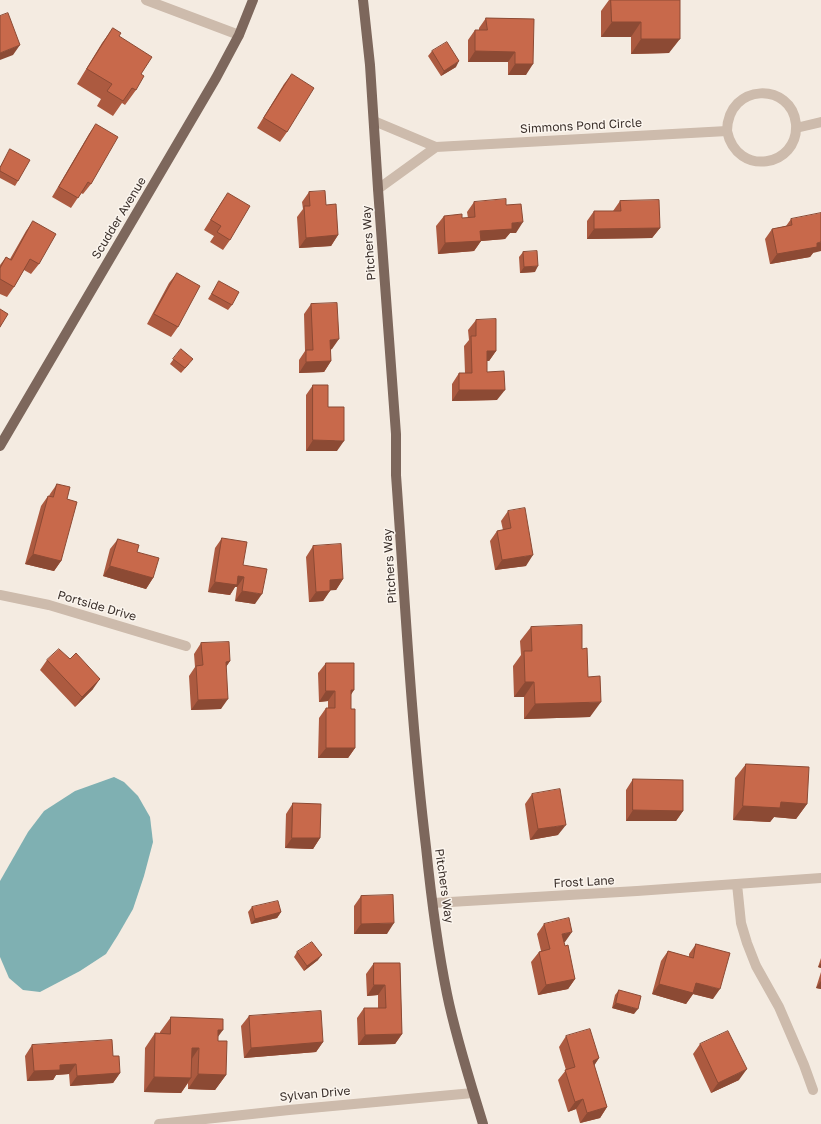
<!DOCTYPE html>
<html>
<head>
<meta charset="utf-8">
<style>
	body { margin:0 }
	canvas { display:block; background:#f4ebe1 }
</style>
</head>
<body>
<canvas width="821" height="1124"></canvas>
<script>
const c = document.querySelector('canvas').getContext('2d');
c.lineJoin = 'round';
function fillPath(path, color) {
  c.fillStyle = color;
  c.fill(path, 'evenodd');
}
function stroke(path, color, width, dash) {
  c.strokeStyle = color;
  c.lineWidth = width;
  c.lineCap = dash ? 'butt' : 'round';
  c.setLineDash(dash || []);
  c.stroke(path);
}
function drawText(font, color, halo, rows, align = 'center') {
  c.font = font + ' "Golos Text",sans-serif';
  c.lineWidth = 3;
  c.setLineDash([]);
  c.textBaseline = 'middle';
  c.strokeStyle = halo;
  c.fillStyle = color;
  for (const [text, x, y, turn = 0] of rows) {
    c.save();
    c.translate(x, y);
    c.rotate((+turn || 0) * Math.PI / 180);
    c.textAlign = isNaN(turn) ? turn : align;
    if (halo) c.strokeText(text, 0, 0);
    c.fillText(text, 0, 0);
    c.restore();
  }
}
const water = new Path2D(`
	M114 777 124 782 138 796 150 817 153 842 144 876 133 909 118 935 106 954 80 971 40 992 23 990 9 978 0 957V881L28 832 44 811 75 791Z`);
const minor = new Path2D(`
	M146 0 239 35
	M374 121 436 147 727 131C728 82 792 82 796 124 799 167 737 178 727 131
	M796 128 821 122
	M378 189 436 147
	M0 595 49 605 186 646
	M737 884 741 923 747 943 756 966 779 1007 804 1065 813 1090
	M433 903 637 891 821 878
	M159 1124 289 1110 473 1093`);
const major = new Path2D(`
	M363 0 370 65 378 189 396 434V475C405 599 411 723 426 847 431 896 437 945 447 994 456 1038 470 1081 483 1124
	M0 446 216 78 239 35 253 0`);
const wall = new Path2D(`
	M609 0H680L669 53 631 54V37H601V11Z
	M486 18 534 19 526 75H508V62H468V40L475 30H479V28Z
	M113 28 119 36 141 74 136 90 125 105 122 103 113 116 97 106 101 99 77 84 102 43Z
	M432 51 456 67 441 76 428 56Z
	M292 74 287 132 280 142 257 128 284 84Z
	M96 124 91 184 83 194 81 193 71 208 52 197 89 134Z
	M10 149 18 181 15 186 0 178V167Z
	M309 192 326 205 338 235 331 246 299 248 297 217 303 209 302 202Z
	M228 193 230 240 223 250 210 242 214 236 204 230 221 203Z
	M620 201 660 228 652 238 587 239V221L594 211H613Z
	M474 202 506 205 516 233H510L505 239 481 241 474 251 438 254 436 226 444 216 462 218H468L467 212Z
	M791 219 813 253 810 257 770 264 765 239 772 229 786 226Z
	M33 221 39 264 31 274 24 270 14 287 7 297 0 294V265L6 257 10 259 26 231Z
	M523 252 535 272 520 273 519 257Z
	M177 273 178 327 171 337 147 324 169 283Z
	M219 281 232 305 228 310 208 299Z
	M311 304 332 349 330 350 331 361 324 372 299 373V360L305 351 304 314Z
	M476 320 496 351 489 361H487V372L497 400 452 401V384L459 373H465L464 346 469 340 468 330Z
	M181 349 189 364 181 373 170 364Z
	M313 385 328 407 337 451H306V395Z
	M57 484 67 499 61 561 54 571 25 564 41 506 48 496H49L50 494Z
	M508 511 526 566 495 570 490 541 497 531 503 530 501 521Z
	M222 538 243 565 255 604 235 601 237 587H235L230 595 208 592 215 548Z
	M118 539 137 552 153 578 146 589 103 576 110 549Z
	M313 546 343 579 336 590H330L323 601 309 602 306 557Z
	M531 627 582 649 588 677 590 717 524 719V697H514L513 666 521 655 520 641Z
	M201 643 230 661 226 667 221 709 191 710 189 676 195 667 194 654Z
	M47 660 93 689 75 707 40 670Z
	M326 663 351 695V709L355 748 348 758H318L319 718 326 708H328V701L319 702 318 673Z
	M746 764 807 804 796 819 774 817 770 822 733 820 735 778Z
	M633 779 683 811 676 821H626V790Z
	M532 794 558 835 530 840 525 804Z
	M293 803 320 838 313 849 285 848 286 814Z
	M361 896 387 934H354V906Z
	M252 907 281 912 277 918 251 924 248 912Z
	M544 924 565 942H564L565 946 575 979 568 989 538 995 531 962 539 952 541 951 537 934Z
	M696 944 713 999 693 994 686 1004 652 994 661 961 668 951 689 957V954Z
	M297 952 318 960 304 971 294 957Z
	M821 958V968L818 967Z
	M374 963H400L402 1034 395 1044 358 1045 357 1018 364 1008H378V995L367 996 366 974Z
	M821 972V989L816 988Z
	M619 990 634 1014 612 1008 615 995Z
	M249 1016 323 1042 316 1052 244 1058 241 1026Z
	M171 1017 218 1037V1041L226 1075 215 1090 188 1089V1083L181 1093 144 1092 145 1048 155 1033H160V1032Z
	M566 1036 599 1058 594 1065 607 1107 600 1118 580 1123 576 1109 568 1112 558 1080 566 1070 559 1047Z
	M700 1044 739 1080 711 1093 693 1054Z
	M32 1045 113 1056 120 1073 113 1083 70 1086 69 1074 56 1075 53 1080 27 1081 25 1056Z`);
const shadedWall = new Path2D(`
	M612 22H641L631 37H601Z
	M641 39H680L669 53 631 54Z
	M20 45 13 55 0 60V53Z
	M475 51 515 52 508 62H468Z
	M459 61 456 67 441 76 444 71Z
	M515 64H533L526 75H508Z
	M523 222 516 233H510L505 239 481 241 474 251 438 254 445 243 480 231 512 223Z
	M660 228 652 238 587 239 594 229Z
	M338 235 331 246 299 248 306 238Z
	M821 242V251L813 253 810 257 770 264 777 254Z
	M538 266 535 272 520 273 524 267Z
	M339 339 332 349 323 350 330 340Z
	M487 351H496L489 361H480Z
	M331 361 324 372 299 373 306 362Z
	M459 390H505L497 400 452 401Z
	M313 440 344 441 337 451H306Z
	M33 554 61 561 54 571 25 564Z
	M533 555 526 566 495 570 502 560Z
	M110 566 153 578 146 589 103 576Z
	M238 576 244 577 237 587H235L230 595 208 592 215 582Z
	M343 579 336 590 322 591 330 580Z
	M242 591 262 594 255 604 235 601Z
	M330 591 323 601 309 602 316 592Z
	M230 661 223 671 226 662Z
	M100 679 93 689 75 707 82 697Z
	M525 682H534L524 697H514Z
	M351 690H354L347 701Z
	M326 691H335L328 701 319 702Z
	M228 699 221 709 191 710 198 700Z
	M601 702 590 717 524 719 535 704Z
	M326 748H355L348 758H318Z
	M781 802 807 804 796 819 774 817 770 822 733 820 743 806Z
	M633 810 683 811 676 821H626Z
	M566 825 558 835 530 840 538 829Z
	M292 838H320L313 849 285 848Z
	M281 912 277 918 251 924 255 919Z
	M394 923 387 934H354L361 924Z
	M572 932 565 942 555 944 562 934Z
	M322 955 318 960 304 971 307 966Z
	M821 963V968L818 967Z
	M575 979 568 989 538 995 546 985Z
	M821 981V989L816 988Z
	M696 983 720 989 713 999 693 994 686 1004 652 994 659 984Z
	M374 985H385L378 995 367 996Z
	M616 1003 638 1009 634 1014 612 1008Z
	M218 1030H223L212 1045Z
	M402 1034 395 1044 358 1045 365 1035Z
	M323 1042 316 1052 244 1058 251 1048Z
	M192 1048H199L189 1063Z
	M599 1058 592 1069 593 1061Z
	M76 1064 69 1074 56 1075 53 1080 27 1081 34 1071 60 1065Z
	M747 1069 739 1080 711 1093 718 1083Z
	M120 1073 113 1083 70 1086 77 1076Z
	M198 1074 226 1075 215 1090 188 1089Z
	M154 1077 191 1078 181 1093 144 1092Z
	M583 1099 576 1109 568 1112 575 1102Z
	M607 1107 600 1118 580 1123 587 1113Z`);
const building = new Path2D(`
	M611 0H680V39H641V22H612Z
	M8 13 20 45 0 53V16Z
	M486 18 534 19 533 64H515V52L475 51V30H487Z
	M113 28 121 33 119 36 152 57 141 74 144 76 136 90 132 88 123 101 107 91 112 84 87 69Z
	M447 42 459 61 444 71 432 51Z
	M292 74 314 88 287 132 264 118Z
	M96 124 118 137 91 184 88 182 78 198 59 187Z
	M10 149 30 160 18 181 0 171V168Z
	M325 191 326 205 336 204 338 235 306 238 304 206H310L309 192Z
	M228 193 250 206 230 240 217 232 221 226 211 220Z
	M506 199V205L521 204 523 222 512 223V229L480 231 481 241 445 243 444 216 462 214V218L475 217 474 202Z
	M659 200 660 228 594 229V211H621L620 201Z
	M821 213V242L817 243V247L777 254 772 229 792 225 791 219Z
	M33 221 56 234 39 264 30 259 14 287 0 279V268L6 257 11 260Z
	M537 251 538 266 524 267 523 252Z
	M177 273 200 286 178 327 154 314Z
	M219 281 239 292 232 305 212 294Z
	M337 303 339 339 330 340 331 361 306 362V350H313L311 304Z
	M0 309 8 314 0 327Z
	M496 319V351H487V372L504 371 505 390H459V373H472L471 336H476V320Z
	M181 349 193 359 185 368 173 359Z
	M313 385H328V407H344V441L313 440Z
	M57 484 70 487 67 499 77 502 61 561 33 554 48 496 53 497Z
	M525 508 533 555 502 560 497 531 511 528 508 511Z
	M222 538 247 542 243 565 267 569 262 594 242 591 244 577 238 576 237 585 215 582Z
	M118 539 139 545 137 552 159 558 153 578 110 566Z
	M341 544 343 579 330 580V591L316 592 313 546Z
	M582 625V649L587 648 588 677 600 676 601 702 535 704 534 682H525L524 651H532L531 627Z
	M229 642 230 661 226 662 228 699 198 700 196 666 203 665 201 643Z
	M59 649 70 659 76 653 100 679 82 697 47 660Z
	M326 663H354V690H351V709H355V748H326V708H335V691H326Z
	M746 764 809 767 807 804 781 802 780 808 743 806Z
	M633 779 683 780V811L633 810Z
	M560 789 566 825 538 829 532 794Z
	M293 803 321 804 320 838H292Z
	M393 895 394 923 361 924V896Z
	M278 901 281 912 255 919 252 907Z
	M569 918 572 932 562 934 565 946 568 945 575 979 546 985 539 952 550 949 544 924Z
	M312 942 322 955 307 966 297 952Z
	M696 944 730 953 720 989 696 983 693 993 659 984 668 951 693 958Z
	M374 963H400L402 1034 365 1035 364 1008H386L385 985H374Z
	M619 990 641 996 638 1009 616 1003Z
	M321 1011 323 1042 251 1048 249 1016Z
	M171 1017 223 1019V1030H218V1041H227L226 1075 198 1074 199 1048H192L191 1078 154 1077 155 1033 170 1034Z
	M590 1029 599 1058 593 1061 607 1107 587 1113 583 1099 575 1102 565 1070 575 1067 566 1036Z
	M728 1031 747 1069 718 1083 700 1044Z
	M112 1040 113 1056H119L120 1073 77 1076 76 1064 60 1065V1070L34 1071 32 1045Z`);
const streetNames = [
	["Simmons Pond Circle",581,126,-3],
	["Scudder Avenue",119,218,-59],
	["Pitchers Way",369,243,-94],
	["Pitchers Way",390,566,-94],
	["Portside Drive",97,606,16],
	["Frost Lane",584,882,-3],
	["Pitchers Way",444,886,82],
	["Sylvan Drive",315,1094,-5]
];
fillPath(water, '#7fb0b2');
stroke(minor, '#cdbbac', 10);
stroke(major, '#7d675c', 10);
fillPath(wall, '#ac5a40');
fillPath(shadedWall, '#8c4a34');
fillPath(building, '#c8694b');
stroke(building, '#8c4a34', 1);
drawText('12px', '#3b302b', '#fbf5ee', streetNames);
</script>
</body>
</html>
